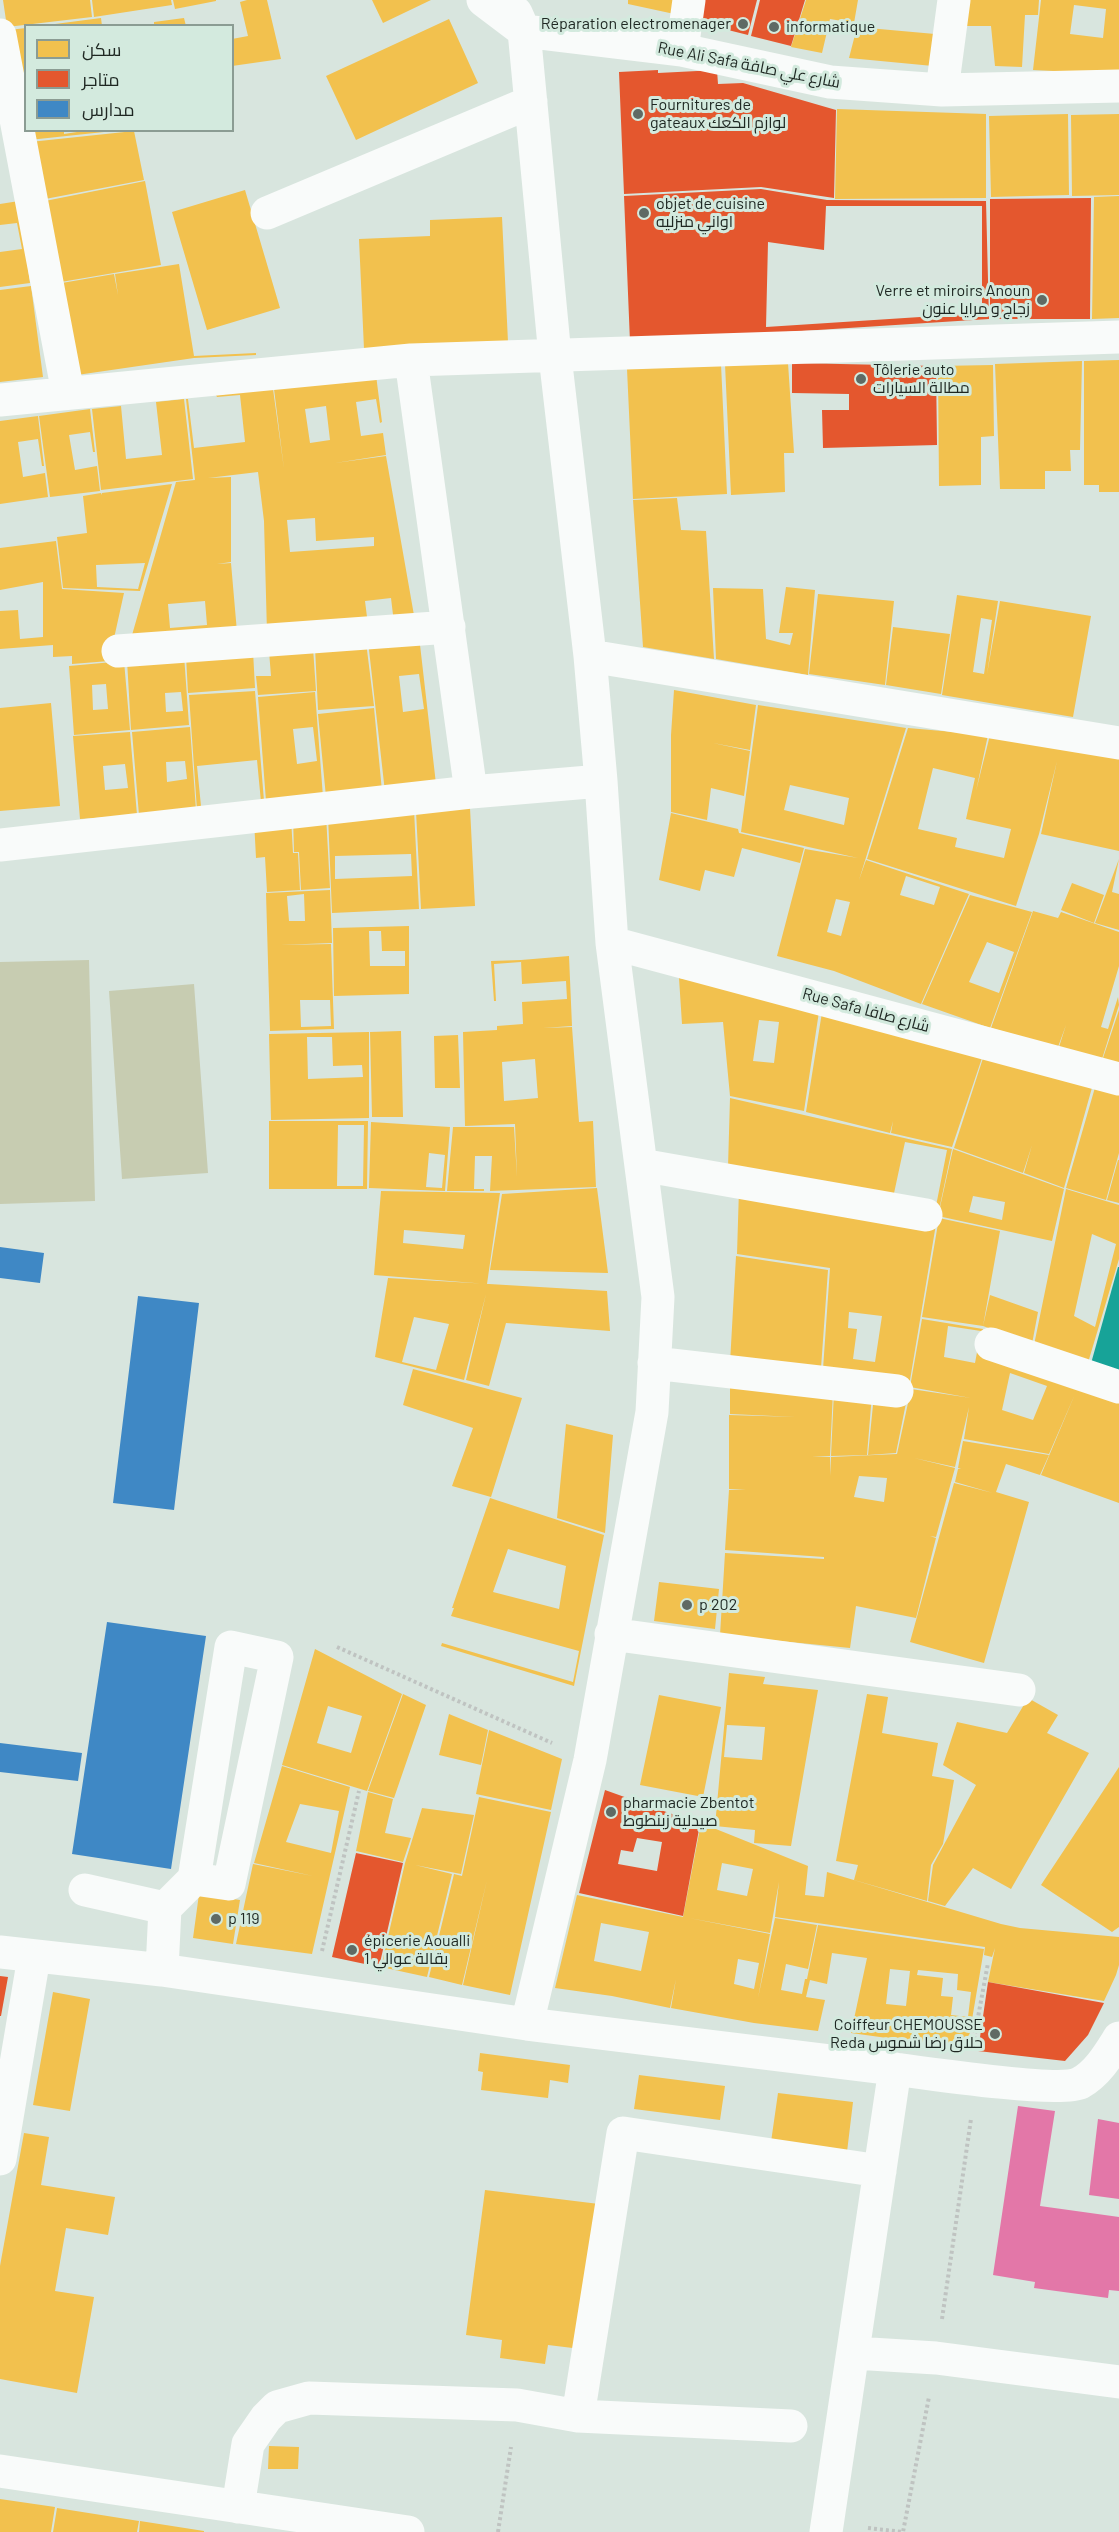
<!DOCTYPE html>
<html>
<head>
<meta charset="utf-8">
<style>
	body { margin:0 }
	#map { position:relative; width:1119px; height:2532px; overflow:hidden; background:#d8e5de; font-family:Barlow,Cairo,sans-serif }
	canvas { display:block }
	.legend { position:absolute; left:24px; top:24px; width:210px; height:108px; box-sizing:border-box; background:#d3eade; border:2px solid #8b9c93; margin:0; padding:8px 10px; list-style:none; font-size:18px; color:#1e2722 }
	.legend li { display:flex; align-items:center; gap:12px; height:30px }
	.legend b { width:30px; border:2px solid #8b9c93 }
</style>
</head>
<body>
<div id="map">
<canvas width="1119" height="2532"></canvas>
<ul class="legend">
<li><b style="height:16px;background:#f2c14e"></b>سكن</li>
<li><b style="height:16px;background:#e4572e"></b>متاجر</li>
<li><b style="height:16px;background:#3f88c5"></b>مدارس</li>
</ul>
</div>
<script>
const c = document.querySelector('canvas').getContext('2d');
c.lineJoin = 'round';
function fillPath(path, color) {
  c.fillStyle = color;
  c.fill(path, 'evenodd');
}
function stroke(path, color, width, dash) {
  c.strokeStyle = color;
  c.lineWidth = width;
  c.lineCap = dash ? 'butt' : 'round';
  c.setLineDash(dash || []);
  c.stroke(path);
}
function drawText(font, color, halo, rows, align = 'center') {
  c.font = font + ' Barlow,Cairo,sans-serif';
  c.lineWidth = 6;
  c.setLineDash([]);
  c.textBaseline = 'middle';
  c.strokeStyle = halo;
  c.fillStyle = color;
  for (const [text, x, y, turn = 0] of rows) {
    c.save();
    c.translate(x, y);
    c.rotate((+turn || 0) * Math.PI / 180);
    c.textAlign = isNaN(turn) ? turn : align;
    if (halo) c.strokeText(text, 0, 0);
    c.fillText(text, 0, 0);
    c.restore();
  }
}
const green = new Path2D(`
	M89 960 95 1201 0 1204V962Z
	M194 984 208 1173 122 1179 109 991Z`);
const homes = new Path2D(`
	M3 0H90L92 17 7 27Z
	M92 0H171L172 5 94 17Z
	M173 0H216V1L175 9Z
	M247 0H267L281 59 232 66V39L248 36 240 2Z
	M372 0H431L383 23Z
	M628 0H682L679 15 628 4Z
	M806 0H858L854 23 830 19 822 53 791 47Z
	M964 0H1039L1038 15H1025L1022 67 995 66 991 26H963Z
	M1041 0H1119V74L1033 70ZM1074 5 1106 9 1103 38 1070 34Z
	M101 18 102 26H55V24Z
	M184 18 186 26H154V22Z
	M449 19 478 83 356 140 326 76Z
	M857 27 935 34 933 66 849 58Z
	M26 28V91L9 30Z
	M837 109 986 114V198L835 199Z
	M1068 114 1069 195 991 197 989 116Z
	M1119 114V195L1072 196 1071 115Z
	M27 130H64V134L90 130 104 132 29 140Z
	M134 131 144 180 40 200 30 142Z
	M145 181 161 265 55 283 40 202Z
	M245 190 280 308 207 330 172 212Z
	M1119 196V318L1092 319 1094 197Z
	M19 201 30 283 0 287V252L22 249 17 223 0 225V204Z
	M502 217 508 342 364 349 359 239 430 236V220Z
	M179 264 194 356 256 353V355L194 358 70 376 56 284 114 274 118 295 115 274Z
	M31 286 43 377 0 382V290Z
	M1119 360V492H1099V485H1084V361Z
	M1082 361 1080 450H1070L1071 471H1045V489H1000L995 364Z
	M788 363 794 453H784L785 492 731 495 725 364Z
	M721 364 727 494 633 499 627 369Z
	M993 365 994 436 981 437V485L939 486 938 366Z
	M376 375 382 422 380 423 376 399 356 402 361 436 383 433 386 455 335 463 386 456 415 621 394 623 391 598 365 601 368 625 267 633 264 521 258 472 208 478 231 477V562L217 564 231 563 237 632 130 642 176 482 195 480 186 399H188L194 448 245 442 240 395 217 397 216 395 273 389 284 469 274 389 325 382 328 401 325 382ZM326 406 330 440 310 443 305 409ZM315 518 316 541 374 537V546L290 552 287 520ZM205 601 207 625 170 628 168 604Z
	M184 399 193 479 101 490 92 409 121 406 126 459 162 455 156 402Z
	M90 409 95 452H93L90 432 69 435 75 470 97 466 100 491 50 497 39 416Z
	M38 416 44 466H42L38 439 18 442 23 477 45 473 48 497 0 504V421Z
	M172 484 140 591 63 588 57 537 87 533 83 496 101 493 102 495V493ZM145 563 138 589 97 587 96 565Z
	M677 498 681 530 706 531 714 659 643 647 633 500Z
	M56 541 62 589 124 593 109 661 72 664V656L53 657V645L0 649V611L18 610 20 639 43 637V582L0 590V548Z
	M786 587 815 590 808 675 716 659 713 588 763 589 766 639 790 645 793 633H779Z
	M818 594 894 601 885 685 809 674Z
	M957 595 998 601 987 674 1000 601 1091 616 1073 717 942 695ZM981 618 992 620 984 674 973 672Z
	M893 627 950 634 941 694 886 685Z
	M419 636 436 784 385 792 368 641ZM419 674 424 709 403 712 399 676Z
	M366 642 374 706 318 710 315 647Z
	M313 648 316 691 258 695 256 676H271L269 651Z
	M253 651 255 688 188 693 186 656Z
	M184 655 189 725 131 730 127 660ZM181 692 183 711 166 712 165 693Z
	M124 661 130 730 74 735 69 666ZM106 684 108 709 93 710 92 685Z
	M674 690 756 705 750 750 713 743 750 751 744 796 711 788 707 820 671 812V735Z
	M255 691 264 801 261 802 257 760 197 766 201 806 197 810 189 695Z
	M315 692 323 797 266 801 258 697ZM313 727 317 761 297 764 293 729Z
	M51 703 60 806 0 811V708Z
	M758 705 906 728 859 880 866 860 969 894 921 1004 834 971 777 956 805 849 858 858 741 832ZM790 785 849 798 844 825 784 810ZM906 876 940 887 934 905 900 895ZM836 899 850 902 841 936 827 932Z
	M374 708 382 791 326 797 318 714Z
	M190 727 196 810 139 815 132 732ZM185 761 187 779 167 782 166 762Z
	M908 728 988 735 976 791 990 735 1119 759V851L1041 834 1057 761 1039 834 1016 906 867 859ZM933 768 975 778 966 819 1011 829 1004 858 955 847 957 838 918 829Z
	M130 732 137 815 80 819 73 736ZM125 764 128 788 105 790 103 766Z
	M470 808 475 906 421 909 416 811Z
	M414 810 419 909 332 913 328 815ZM411 854 412 876 335 879V856Z
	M671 813 738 829 739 833 804 848 800 863 742 848 734 877 705 870 700 891 659 880Z
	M326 815 330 888 301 890 299 852H294L293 817Z
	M291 818 293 853H298L300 890 267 892 265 857 256 858 254 820Z
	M1119 859 1112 892 1119 894V930L1095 923Z
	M1072 883 1104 895 1094 923 1061 910Z
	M330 890 332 943 280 945 331 944 334 1029 270 1031 266 893ZM304 894 305 921H289L287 896ZM300 1000H330L331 1026 301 1027Z
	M970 895 1032 912 990 1028 922 1004ZM987 942 1014 952 999 993 969 982Z
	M1033 911 1058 918 1061 912 1119 932V966L1101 1027 1108 1029 1118 997 1119 1005 1102 1059 1059 1047 1066 1025 1058 1047 991 1028Z
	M409 926V994L334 996 333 928ZM369 931H381L382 951H405V966H370Z
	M569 956 572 1026 543 1028 572 1027 579 1122 593 1121 596 1187 490 1191 492 1156H475L474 1189H484V1191H447L453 1127H514L517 1177 515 1124 465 1126 463 1032 497 1030V1026L523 1024 522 1002 567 999 566 981 522 984 521 960ZM535 1059 538 1098 504 1101 502 1062Z
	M521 960V962L494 964 496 1001H494L491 961Z
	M679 978 820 1005 804 1111 730 1096 723 1022 682 1024ZM759 1020 779 1022 774 1063 753 1061Z
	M823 1006 983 1055 952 1147 891 1133 893 1121 890 1133 806 1112Z
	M1119 1010V1065L1102 1061Z
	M401 1031 403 1117H372L370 1032Z
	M369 1032V1118L271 1120 269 1034ZM307 1037H332L333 1066 362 1065 363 1077 308 1079Z
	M458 1035 460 1088H435L434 1036Z
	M984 1055 1093 1084 1064 1188 1024 1173 1032 1145 1023 1173 954 1148Z
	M1096 1084 1119 1091V1153L1106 1200 1066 1188Z
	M730 1098 952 1149 939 1210 728 1167ZM905 1142 947 1150 936 1206 893 1198Z
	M269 1121H368L367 1189H269ZM338 1125H364L363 1186H337Z
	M371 1122 450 1127 445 1191 369 1188ZM429 1153 445 1155 442 1188 426 1187Z
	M953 1149 1064 1189 1052 1241 938 1216ZM973 1196 1005 1202 1002 1220 969 1212Z
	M1118 1160H1119V1203L1107 1200Z
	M597 1188 608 1273 490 1270 502 1194Z
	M739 1189 936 1224 909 1386 823 1369 830 1268 737 1254ZM849 1312 882 1316 875 1362 853 1359 857 1329 848 1328Z
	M1066 1189 1119 1205V1259L1087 1366 1034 1345ZM1092 1234 1116 1244 1095 1327 1074 1316Z
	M381 1191 500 1193 487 1284 374 1275ZM404 1230 465 1235 463 1249 403 1243Z
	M939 1218 1000 1231 983 1326 922 1317Z
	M736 1256 828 1270 821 1368 730 1363Z
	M388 1278 607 1291 610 1331 506 1323 489 1386 466 1380 486 1294 464 1380 375 1357ZM414 1317 449 1324 436 1370 402 1362Z
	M990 1295 1038 1312 1032 1344 983 1326Z
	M922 1319 983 1329 980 1347 1119 1403V1503L1041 1475 1075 1394 1049 1454 964 1439 969 1407 955 1467 914 1458 955 1468 936 1537 930 1536 936 1538 916 1618 856 1606 850 1648 720 1635 725 1553 824 1559V1557L725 1550 729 1490H746L729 1489V1415L796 1417 730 1414V1380L833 1391 830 1456H812L830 1457V1476L831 1457 897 1454 911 1389 971 1398 910 1387ZM948 1326 981 1331 975 1363 944 1357ZM1010 1373 1047 1386 1033 1420 1002 1410ZM859 1476 887 1478 884 1502 854 1497Z
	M413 1369 522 1398 491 1497 452 1486 473 1428 403 1405Z
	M834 1391 872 1394 867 1455 831 1456Z
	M874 1395 907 1398 896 1453 868 1455Z
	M566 1424 613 1435 605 1533 557 1518Z
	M963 1441 1049 1455 1040 1475 1006 1464 996 1492 1029 1502 984 1663 910 1642 954 1483 993 1493 955 1482 958 1469 961 1468H958Z
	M490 1498 604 1535 574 1686 441 1646 442 1643 573 1682 579 1651 451 1616 454 1608H452ZM508 1549 566 1566 559 1609 493 1592Z
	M659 1582 719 1589 715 1629 654 1621Z
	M315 1649 402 1694 367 1791 282 1765ZM328 1706 362 1716 351 1753 317 1743Z
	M729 1673 765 1677 763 1684 818 1690 791 1846 754 1843 755 1830 715 1826ZM727 1725 765 1727 762 1760 724 1757Z
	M403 1694 426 1705 394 1798 368 1791Z
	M867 1694 888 1697 882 1733 938 1743 932 1776 954 1780 943 1844 931 1865 927 1901 854 1880 858 1865 836 1861Z
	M659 1695 721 1707 703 1797 640 1785Z
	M1028 1698 1058 1715 1047 1733 1089 1753 1011 1889 973 1868 945 1906 928 1901 933 1865 976 1785 943 1765 957 1722 1007 1733Z
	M449 1714 488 1730 481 1765 439 1755Z
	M489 1730 562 1759 551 1810 476 1794Z
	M282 1766 350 1787 312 1954 236 1944 253 1864 313 1876 254 1863ZM300 1804 339 1811 331 1853 286 1842Z
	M1119 1767V1927L1112 1932 1041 1885Z
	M368 1792 393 1799 385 1833 411 1838 403 1862 356 1851Z
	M479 1797 551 1812 510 1995 463 1985 487 1880 462 1985 429 1977 454 1874 462 1876Z
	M422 1808 474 1815 461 1874 415 1865 452 1874 427 1977 381 1967 405 1863Z
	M701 1823 808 1866 805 1895 824 1897 827 1872 1001 1924 1020 1928 1119 1937V1965L1116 1975 1104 2001 988 1982 995 1948 992 1957 984 1955 985 1947 775 1917 779 1882 770 1933 689 1918 770 1934 758 1998 775 1918 817 1925 808 1969 786 1964 781 1990 802 1994 805 1979H807L818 1925 984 1949 967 2049 851 2033 867 1958 832 1953 827 1984 810 1980 806 1997 825 2000 818 2031 754 2023 671 2008 676 1979 670 2008 612 1996 555 1988 577 1895 683 1917ZM722 1863 753 1869 747 1896 717 1890ZM601 1923 649 1932 641 1971 594 1961ZM738 1959 759 1963 754 1989 734 1984ZM890 1969 910 1971 906 2006 886 2004ZM918 1970 958 1974 957 1990 971 1992 968 2017 951 2015 953 1997 941 1996 943 1978 917 1975Z
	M199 1894 240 1900 233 1944 193 1938Z
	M53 1992 90 1999 70 2111 33 2105Z
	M480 2053 570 2065 568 2083 550 2080 548 2098 481 2090 483 2072 478 2071Z
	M639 2075 725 2086 720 2120 634 2109Z
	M778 2093 853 2102 847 2152 771 2142Z
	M24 2133 49 2137 41 2185 115 2197 108 2235 66 2228 55 2291 94 2297 77 2393 0 2379V2266Z
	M485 2190 599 2204 581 2349 548 2345 545 2364 500 2358 502 2340 466 2335Z
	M269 2446 299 2447 298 2469H268Z
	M0 2499 55 2507 51 2532H0Z
	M57 2508 139 2521 137 2532H53Z
	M140 2521 204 2531V2532H139Z`);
const shops = new Path2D(`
	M703 0H757L748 35 700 23Z
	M760 0H805L791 46 751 36Z
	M658 70V73L717 70 718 84 743 83 836 110 834 198 761 187 624 194 619 72Z
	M761 189 827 200 986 201 989 319 630 342 624 196ZM826 206H982V313L766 327 768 242 824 250Z
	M1091 198 1090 319H990V199Z
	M792 363 936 366 937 445 823 448 822 410H849V394L792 393Z
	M605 1790 700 1824 683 1916 579 1893ZM637 1838 662 1842 657 1871 618 1864 621 1850 633 1852Z
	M356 1853 403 1863 379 1967 332 1957Z
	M0 1976 8 1977 1 2016H0Z
	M988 1982 1104 2003 1088 2035 1065 2061 978 2051Z`);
const schools = new Path2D(`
	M0 1247 44 1253 40 1283 0 1278Z
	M138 1296 199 1303 174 1510 113 1503Z
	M107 1622 206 1636 171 1869 72 1854Z
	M0 1743 82 1753 78 1781 0 1772Z`);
const health = new Path2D(`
	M1018 2106 1055 2111 1040 2206 1119 2217V2291L1109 2290 1108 2298 1034 2288 1035 2282 993 2275Z
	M1098 2119 1119 2123V2199L1089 2195Z`);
const public = new Path2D(`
	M1118 1267H1119V1375L1090 1367Z`);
const path = new Path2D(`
	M337 1647 552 1743
	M322 1951 359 1791
	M974 2039 988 1963
	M942 2319 971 2119
	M868 2528 903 2532 929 2397
	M498 2532 511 2447`);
const minor = new Path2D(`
	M483 0 524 31 555 356 590 656 601 781 612 943 658 1297 652 1412 590 1760 527 2024
	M516 13 524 31 682 50 830 82 942 90 1119 86
	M0 35 68 393
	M682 50 689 0
	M942 90 954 0
	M267 213 531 102
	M411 360 471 792
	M0 400 411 360 1119 337
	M118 651 449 627
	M590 656 1119 743
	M0 845 471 792 601 781
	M612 943 1119 1079
	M641 1165 926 1215
	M991 1344 1119 1387
	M654 1363 897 1391
	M611 1634 1019 1690
	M85 1890 165 1908
	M0 1952 162 1970 527 2024 895 2069 826 2532
	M162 1970 165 1908 194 1879 229 1884 277 1657 231 1647 194 1879
	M895 2069C925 2073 1060 2093 1080 2083 1098 2073 1109 2054 1119 2038
	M0 2159 34 1957
	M854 2353 936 2358 1119 2382
	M578 2416 623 2133 880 2171
	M0 2471 408 2532
	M238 2507 248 2444 266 2418 277 2407 309 2398 517 2405 578 2416 791 2426`);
const markers = [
	[743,24,6,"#5f6a64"],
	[774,27,6,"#5f6a64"],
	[638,114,6,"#5f6a64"],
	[644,213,6,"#5f6a64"],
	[1042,300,6,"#5f6a64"],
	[861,379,6,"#5f6a64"],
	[687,1605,6,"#5f6a64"],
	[611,1812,6,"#5f6a64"],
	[216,1919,6,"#5f6a64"],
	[352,1950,6,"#5f6a64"],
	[995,2034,6,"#5f6a64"]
];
const poiNames = [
	["Réparation electromenager",731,24,"right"],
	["informatique",786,27],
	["Fournitures de",650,105],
	["gateaux لوازم الكعك",650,123],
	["objet de cuisine",656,204],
	["اواني منزليه",656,222],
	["Verre et miroirs Anoun",1030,291,"right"],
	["زجاج و مرايا عنون",1030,309,"right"],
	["Tôlerie auto",873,370],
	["مطالة السيارات",873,388],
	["p 202",699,1605],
	["pharmacie Zbentot",623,1803],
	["صيدلية زبنطوط",623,1821],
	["p 119",228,1919],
	["épicerie Aoualli",364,1941],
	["1 بقالة عوالي",364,1959],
	["Coiffeur CHEMOUSSE",983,2025,"right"],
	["Reda حلاق رضا شموس",983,2043,"right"]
];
const streetNames = [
	["Rue Ali Safa شارع علي صافة",749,65,11],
	["Rue Safa شارع صافا",866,1010,15]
];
fillPath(green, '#c7ccb1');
fillPath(homes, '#f2c14e');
fillPath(shops, '#e4572e');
fillPath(schools, '#3f88c5');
fillPath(health, '#e377a8');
fillPath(public, '#17a398');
stroke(path, '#bfc3c1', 4, [3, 3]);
stroke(minor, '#f9fbfa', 33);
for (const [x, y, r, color] of markers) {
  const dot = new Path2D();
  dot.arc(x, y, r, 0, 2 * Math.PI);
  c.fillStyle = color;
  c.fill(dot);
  stroke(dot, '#d3eade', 2);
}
drawText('16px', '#1e2722', '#d3eade', poiNames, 'left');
drawText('16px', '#1e2722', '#d3eade', streetNames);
</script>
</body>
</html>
